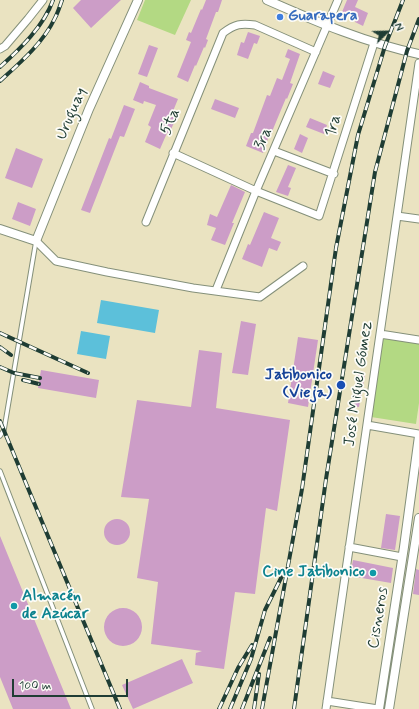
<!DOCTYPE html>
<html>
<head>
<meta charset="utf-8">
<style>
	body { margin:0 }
	#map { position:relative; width:419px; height:709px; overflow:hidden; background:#eae3c1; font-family:Mynerve,sans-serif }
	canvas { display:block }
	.north { position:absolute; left:367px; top:12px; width:40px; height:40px; -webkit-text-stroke:3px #fdfcf7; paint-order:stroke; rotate:67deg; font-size:11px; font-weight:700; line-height:16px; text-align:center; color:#1f3d34 }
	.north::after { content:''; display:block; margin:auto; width:14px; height:18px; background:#1f3d34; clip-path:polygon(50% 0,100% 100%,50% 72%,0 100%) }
	.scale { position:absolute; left:12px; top:679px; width:116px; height:18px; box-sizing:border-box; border:2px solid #1f3d34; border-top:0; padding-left:5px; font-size:12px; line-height:14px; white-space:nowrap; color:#1f3d34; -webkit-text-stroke:3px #fdfcf7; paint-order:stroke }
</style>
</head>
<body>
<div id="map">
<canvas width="419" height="709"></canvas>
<div class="north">N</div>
<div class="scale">100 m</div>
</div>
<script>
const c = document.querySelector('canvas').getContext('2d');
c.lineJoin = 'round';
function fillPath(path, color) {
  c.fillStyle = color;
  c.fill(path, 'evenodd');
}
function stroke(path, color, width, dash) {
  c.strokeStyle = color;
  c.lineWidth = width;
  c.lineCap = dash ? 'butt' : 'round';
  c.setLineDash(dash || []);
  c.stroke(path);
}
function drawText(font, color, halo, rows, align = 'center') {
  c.font = font + ' Mynerve,sans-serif';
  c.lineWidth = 3.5;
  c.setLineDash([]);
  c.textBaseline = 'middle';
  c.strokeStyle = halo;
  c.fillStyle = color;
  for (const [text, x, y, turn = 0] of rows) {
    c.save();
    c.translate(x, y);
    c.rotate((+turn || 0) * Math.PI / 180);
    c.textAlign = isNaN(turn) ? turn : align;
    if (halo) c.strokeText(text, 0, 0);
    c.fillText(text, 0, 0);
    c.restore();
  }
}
const green = new Path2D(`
	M145 0H191L175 35 137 20Z
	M382 337 419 344V403L416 424 371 417Z`);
const water = new Path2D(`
	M101 300 159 310 155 333 97 323Z
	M81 331 110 336 106 359 77 354Z`);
const building = new Path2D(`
	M81 0H121L91 28 73 8Z
	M206 0H222L218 12H216L206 39 208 40 205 48 204 47 196 66 195 65 188 82 177 77 191 42 186 40 189 32 191 33 201 9 202 10Z
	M347 0H358L355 7 368 13 363 26 355 22 357 18 342 12Z
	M248 32 260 36 257 44 254 43 248 59 237 55 241 42 244 43Z
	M149 45 158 48 147 77 138 74Z
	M288 49 300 54 290 83 293 84 287 99 286 98 271 134 270 133 263 153 246 146 251 133H253L267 95 270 96 277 78 282 80 290 59 285 57Z
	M323 71 335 76 330 88 318 84Z
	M140 82 149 86V88L178 99 171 116 176 118 169 134 167 133 160 149 145 142 151 127 148 125 156 105 144 101 143 104 133 100Z
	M215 99 239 108 235 118 211 109Z
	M124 105 135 109 124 137 120 136 90 213 81 210 109 138 111 139Z
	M310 118 327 125 324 134 306 127Z
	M300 134 308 138 302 153 294 149Z
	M16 148 43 159 32 188 5 178Z
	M288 165 296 168 288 187 291 188 288 196 276 192Z
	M231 185 245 192 232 223H234L225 245 211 240 216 228 207 225 210 214 217 217Z
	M18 202 36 209 30 226 12 219Z
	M264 212 279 218 271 238 281 242 277 251 269 248 262 267 242 259 248 244 250 245Z
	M241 321 256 324 248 375 232 373Z
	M298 337 318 340 308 407 288 403Z
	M199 350 222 353 216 408 290 420 277 511 266 508 255 594 235 592 224 669 195 665 196 653 202 651 151 644 158 582 137 578 149 499 121 497 137 400 191 407Z
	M41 370 99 380 96 398 38 388Z
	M358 374 365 375 359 407 352 406Z
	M386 514 400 516 395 550 381 548Z
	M104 532a13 13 0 1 1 26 0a13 13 0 1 1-26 0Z
	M0 536 71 709H13L0 677Z
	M353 560 393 568 391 583 350 576Z
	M416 569 419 570V595L413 594Z
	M104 627a19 19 0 1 1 38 0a19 19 0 1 1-38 0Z
	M182 659 193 683 133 709 122 685Z`);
const service = new Path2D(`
	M0 436 4 430 36 241
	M0 471 92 709`);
const minor = new Path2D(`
	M0 49 5 46 28 19 43 0
	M274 151 334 174
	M173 153 256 191 319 216 374 43
	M397 216 419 219
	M146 222 223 33C235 24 241 23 255 25L316 52
	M36 241 56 261 107 272 193 288 260 297 303 266
	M216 290 256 191 338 0
	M380 334 419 340
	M367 425 419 434
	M349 547 402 557
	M327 701 378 709
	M326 709 419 63`);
const tertiary = new Path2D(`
	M267 0C317 22 366 43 419 54
	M0 229 36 241 89 109 138 0
	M379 709 404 547 419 436
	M389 709 419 518`);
const rail = new Path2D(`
	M0 67C20 49 44 26 53 0
	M0 81C21 62 43 43 55 18 58 12 60 6 62 0
	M0 333 88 373
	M0 347 11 355
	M0 367 14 373 40 378
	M23 380 39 384
	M0 421 120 709
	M219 709 238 668 252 645
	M230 709 251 659 265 610 282 576
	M242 709 270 638
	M254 709 259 674
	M262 709 302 489 336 248 358 135 385 46 403 0
	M294 709 326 479 375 172 407 51 419 19`);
const markers = [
	[280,17,4,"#3f7fe0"],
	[341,385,5,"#1a4fb4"],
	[373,573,4,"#0f9aa8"],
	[14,606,4,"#0f9aa8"]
];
const shopNames = [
	["Guarapera",288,17]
];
const streetNames = [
	["Uruguay",72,114,-67],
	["5ta",171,122,-67],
	["1ra",334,126,-73],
	["3ra",264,139,-67],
	["José Miguel Gómez",359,384,-82],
	["Cisneros",379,618,-81]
];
const transitNames = [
	["Jatibonico",332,376],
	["(Vieja)",332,394]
];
const cultureNames = [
	["Cine Jatibonico",365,573],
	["Almacén",22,597,"left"],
	["de Azúcar",22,615,"left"]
];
fillPath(green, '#b3d983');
fillPath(water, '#5cc0da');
fillPath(building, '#cc9dc7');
stroke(service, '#84907a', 5.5);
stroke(minor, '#84907a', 9);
stroke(tertiary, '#84907a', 10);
stroke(service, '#fff', 3.5);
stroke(minor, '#fff', 7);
stroke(tertiary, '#fff', 8);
stroke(rail, '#1f3d34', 4);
stroke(rail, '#fdfcf7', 2.5, [8]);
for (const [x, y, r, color] of markers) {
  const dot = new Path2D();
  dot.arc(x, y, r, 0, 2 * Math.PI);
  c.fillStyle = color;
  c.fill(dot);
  stroke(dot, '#fdfcf7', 1.5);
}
drawText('bold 16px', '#366cbe', '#fdfcf7', shopNames, 'left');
drawText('16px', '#1f3d34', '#fdfcf7', streetNames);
drawText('bold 16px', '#164399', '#fdfcf7', transitNames, 'right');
drawText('bold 16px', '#0d838f', '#fdfcf7', cultureNames, 'right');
</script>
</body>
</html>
